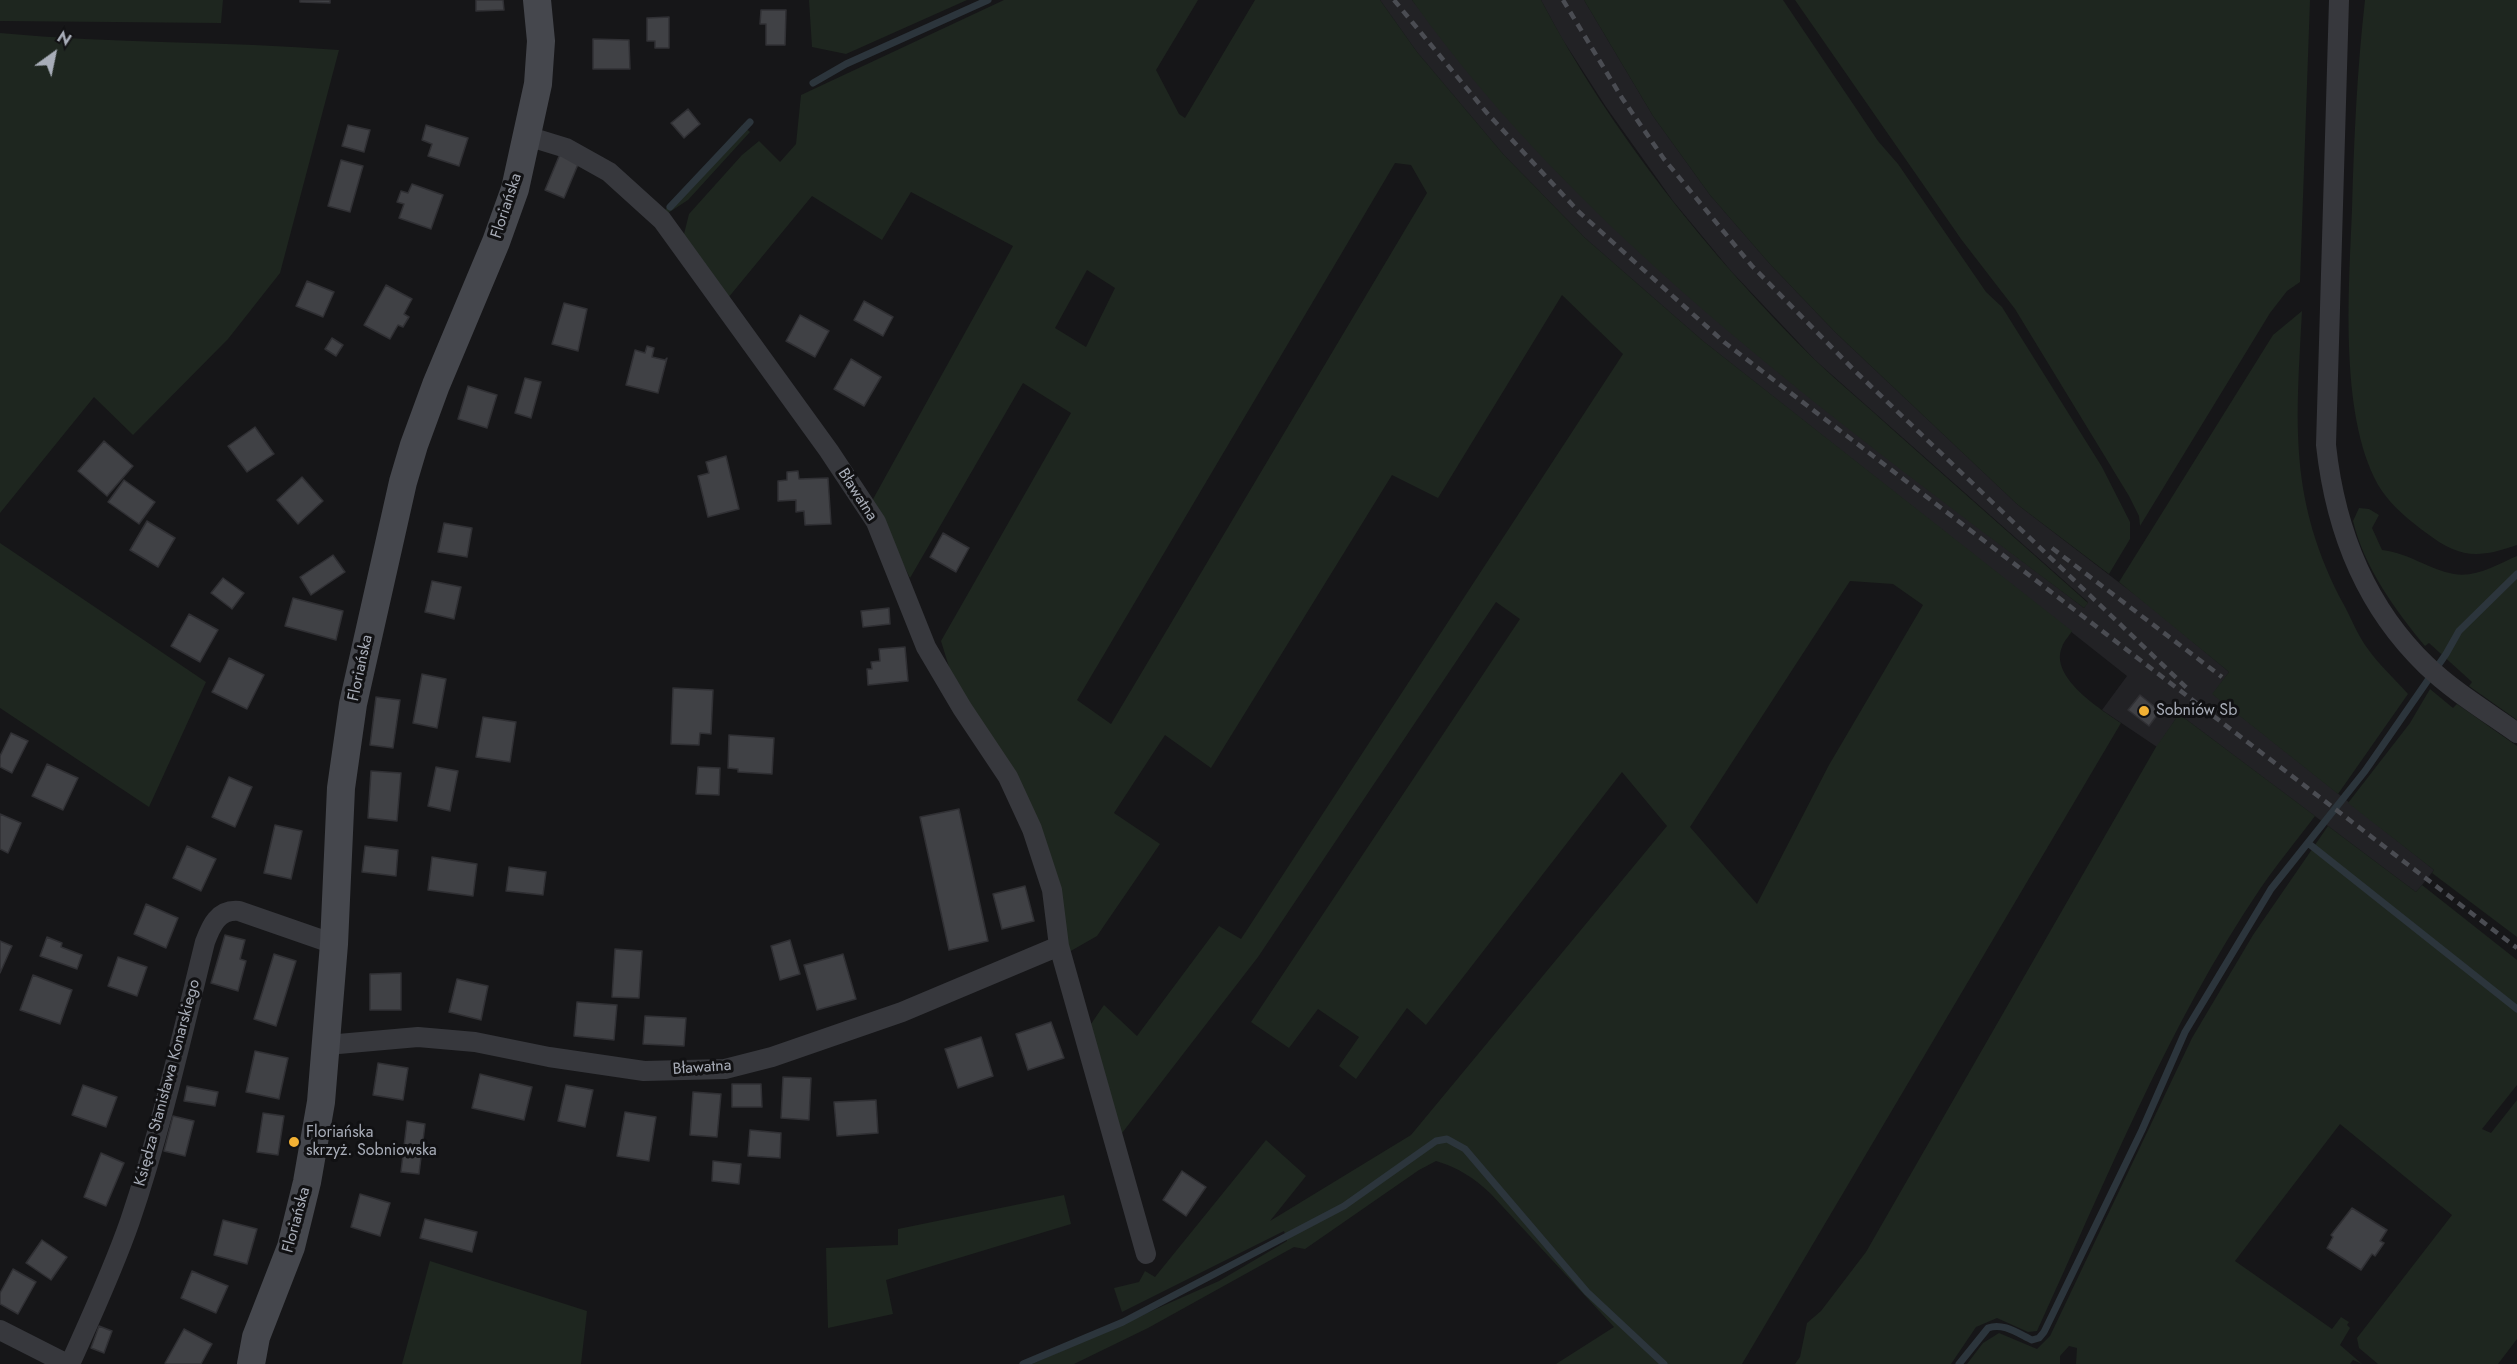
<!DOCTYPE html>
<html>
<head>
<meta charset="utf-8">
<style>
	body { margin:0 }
	#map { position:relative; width:2517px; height:1364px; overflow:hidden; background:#161618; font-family:Jost,sans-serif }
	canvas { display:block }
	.north { position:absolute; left:24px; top:24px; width:60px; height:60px; -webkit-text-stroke:4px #111113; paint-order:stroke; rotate:33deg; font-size:16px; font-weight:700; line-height:24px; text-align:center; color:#a8adb8 }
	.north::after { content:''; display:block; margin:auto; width:21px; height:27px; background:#a8adb8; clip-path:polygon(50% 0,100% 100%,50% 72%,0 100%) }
</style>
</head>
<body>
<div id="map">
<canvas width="2517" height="1364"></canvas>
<div class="north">N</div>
</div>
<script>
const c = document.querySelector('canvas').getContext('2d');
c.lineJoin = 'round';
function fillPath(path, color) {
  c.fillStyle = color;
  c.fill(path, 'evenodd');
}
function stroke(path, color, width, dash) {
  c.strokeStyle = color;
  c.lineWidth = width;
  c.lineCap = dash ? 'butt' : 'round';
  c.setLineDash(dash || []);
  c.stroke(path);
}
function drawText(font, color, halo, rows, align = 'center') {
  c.font = font + ' Jost,sans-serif';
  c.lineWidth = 6;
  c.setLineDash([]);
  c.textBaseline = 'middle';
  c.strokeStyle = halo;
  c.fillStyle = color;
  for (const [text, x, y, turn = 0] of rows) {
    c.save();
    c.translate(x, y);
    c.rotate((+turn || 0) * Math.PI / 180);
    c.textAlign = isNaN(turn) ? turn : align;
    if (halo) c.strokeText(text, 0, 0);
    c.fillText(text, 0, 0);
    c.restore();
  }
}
const built = new Path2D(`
	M1380 0H1412L1493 101 1562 177 1941 499 2084 608 2088 602 1815 360 1731 271 1673 201 1606 107 1561 37 1541 0H1584L1653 116 1710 195 1769 263 1835 332 2018 505 2155 610 2229 672 2213 694 2434 870 2422 885 2416 892 2179 714 2157 747 2102 710 2127 676 1703 341 1585 238 1503 154 1417 52Z`);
const green = new Path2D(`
	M0 0H223L221 23 2 21H0Z
	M809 0H967L846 54 812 47Z
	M1004 0H1198L1156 70 1179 114 1185 118 1255 0H1380L1417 52 1503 154 1585 238 1703 341 2072 631C2069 636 2064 641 2062 647 2049 677 2100 709 2121 723L1742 1364H1556L1614 1327 1491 1194C1474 1178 1459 1168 1436 1161L1419 1170 1305 1249 1294 1247 1148 1328 1074 1364H1032L1219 1281 1287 1241 1284 1231 1122 1312 1114 1288 1139 1282 1145 1271 1155 1277 1266 1140 1306 1176 1270 1221 1411 1135 1667 826 1622 772 1426 1025 1407 1008 1356 1079 1339 1066 1359 1037 1318 1009 1289 1048 1251 1022 1520 619 1496 602 1258 957 1119 1137 1091 1024 1104 1005 1137 1036 1219 926 1241 939 1623 354 1562 295 1438 498 1392 475 1211 768 1165 735 1114 813 1160 844 1097 936 1069 952 1063 918 953 680 941 641 1071 413 1023 383 910 578 872 501 1013 246 911 192 882 240 812 196 728 298 683 238 689 214 742 155 759 141 780 162 796 144 801 95ZM1395 163 1411 165 1427 193 1111 724 1077 700ZM1087 270 1115 288 1086 347 1055 328ZM1850 581 1893 584 1923 605 1829 765 1757 904 1690 827Z
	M1412 0H1541C1611 133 1708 254 1814 359 1839 383 1866 405 1892 429 1957 487 2023 545 2088 603L2084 608C1850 431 1583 241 1412 0Z
	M1584 0H1783L1878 141 1898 164 1986 292 2002 307 2102 467 2130 522V539L2109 574 2018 505 1835 332 1769 263 1710 195 1653 116Z
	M1795 0H2310L2300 282 2287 291 2270 313 2140 526 2139 516 2129 496 2015 309 1961 239Z
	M2365 0H2517V545C2477 559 2459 558 2425 532 2410 521 2392 506 2382 491 2338 423 2349 288 2352 209 2354 139 2357 70 2365 0Z
	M0 33C113 44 226 41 339 50L280 273 228 339 133 435 94 397 0 513Z
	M742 125 750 132 688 200 665 215 663 212Z
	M2302 311C2296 424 2288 500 2344 605 2351 618 2357 633 2365 645 2377 663 2394 678 2408 694L2338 794 2212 694 2229 672 2119 582 2273 335Z
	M2359 508 2369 509 2379 515 2372 528 2382 550C2409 553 2430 570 2454 574 2476 578 2498 564 2517 556V720L2469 686 2472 682 2429 643 2425 646C2395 610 2364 567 2353 521Z
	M0 543 206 682 149 807 0 708Z
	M2430 689 2453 708 2457 704 2517 746V937L2432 873 2434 870 2348 803 2410 723Z
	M2179 714 2315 816C2297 840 2277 864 2260 889 2169 1023 2105 1183 2037 1331L2028 1332 1997 1318 1976 1327 1951 1364H1795L1800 1357 1807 1323 1821 1311 1866 1252 2156 747Z
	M2328 826 2416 892 2422 885 2517 960V1085L2482 1129 2491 1133 2517 1100V1339L2498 1364H2378L2359 1348 2357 1338 2452 1215 2340 1124 2235 1261 2332 1329 2341 1317 2349 1322 2347 1325 2350 1328 2340 1345 2362 1364 2353 1360 2350 1364H2076L2077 1348 2069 1346 2060 1356V1364H1967L1983 1343 1999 1333 2037 1349 2050 1336 2192 1038 2253 935Z
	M1064 1195 1071 1224 886 1280 893 1314 828 1328 826 1248 898 1245V1229Z
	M430 1261 587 1311 581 1364H402Z`);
const stream = new Path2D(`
	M813 83 846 64 988 0
	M670 207 750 122
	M2308 843 2517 1009
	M1023 1364 1123 1322 1344 1206 1436 1141 1447 1139 1465 1149 1587 1292 1664 1364
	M1959 1364 1988 1328C2003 1322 2019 1334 2032 1340L2039 1338 2044 1332 2142 1130 2185 1032 2271 889 2365 771 2446 654 2459 631 2517 574`);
const building = new Path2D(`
	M300 0H330V3L300 2Z
	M476 0H503L504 10 476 11Z
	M761 10H786L785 45H766V24H760Z
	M669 17V48H655V41H647V18Z
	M593 39 629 40 630 69H593Z
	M688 109 700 124 684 138 671 123Z
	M348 125 370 130 364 152 342 146Z
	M426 125 468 138 459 166 428 156 432 144 422 140Z
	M560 154 579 162 564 198 545 190Z
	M341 160 363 166 350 212 328 206Z
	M412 184 443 195 431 229 399 218 404 204 397 202 401 191 408 193Z
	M307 281 334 292 323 317 296 306Z
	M386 285 412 299 404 314 409 317 403 327 398 325 390 339 364 325Z
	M864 301 893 317 883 336 854 320Z
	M564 303 587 309 578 351 552 344Z
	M800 315 829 331 815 357 786 341Z
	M332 338 343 345 336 356 325 349Z
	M647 346 654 348 652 357 665 360 667 358 658 393 626 385 635 350 645 353Z
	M851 359 881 377 864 406 834 389Z
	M525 378 541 382 531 418 515 413Z
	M468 386 497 395 487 428 458 419Z
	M255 427 274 454 247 472 228 446Z
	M104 441 133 466 107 496 78 471Z
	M726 456 739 509 708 517 698 476 709 473 706 462Z
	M798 471 799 479 828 478 831 524 805 525 804 511 796 512V500L778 501V481L787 480V472Z
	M302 477 323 501 298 524 277 500Z
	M124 480 155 502 139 524 108 502Z
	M147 521 175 538 158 567 130 550Z
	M444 523 472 528 467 557 438 552Z
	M943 533 969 548 956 572 930 557Z
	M333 555 345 572 311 595 300 577Z
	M223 578 244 593 232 609 211 593Z
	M432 581 461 587 454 619 425 612Z
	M293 598 343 611 336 640 285 626Z
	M889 608 890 624 863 627 861 611Z
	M189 614 218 630 200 662 171 646Z
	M905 647 908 681 868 685 867 669H872L871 662 880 661 879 649Z
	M229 658 264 675 247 709 212 692Z
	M422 674 446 679 437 728 413 723Z
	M673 688 713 690 711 734 700 733 699 745 671 744Z
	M2140 695 2160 711 2149 726 2128 710Z
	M376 697 400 700 393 748 370 745Z
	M483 717 516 722 510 762 476 757Z
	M11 733 28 741 12 773 0 767V756Z
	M729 735 774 738 772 774 738 772V769L728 768Z
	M47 764 78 778 63 810 32 796Z
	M436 767 458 771 450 811 428 806Z
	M698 767 720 768 719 795 696 794Z
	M371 771 401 773 397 821 368 818Z
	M229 777 252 787 235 827 212 817Z
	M959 809 988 941 949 950 920 817Z
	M0 814 21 823 8 853 0 849Z
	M275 825 302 831 291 879 264 873Z
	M187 846 216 859 201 891 173 878Z
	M365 846 398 850 396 876 362 872Z
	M432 857 477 864 473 896 428 890Z
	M509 867 546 872 543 895 506 891Z
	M1025 886 1034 921 1002 929 993 894Z
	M146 904 178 918 166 948 134 934Z
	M225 935 245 940 240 959 246 961 238 991 211 983Z
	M47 937 62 943 61 947 82 955 77 969 40 956Z
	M790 940 800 974 780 980 771 946Z
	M0 941 12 946 0 973Z
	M615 949 642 951 639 998 612 997Z
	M274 954 296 961 276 1026 254 1019Z
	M843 954 856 999 817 1010 804 965Z
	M118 957 147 967 137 996 108 986Z
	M401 973V1010H370V974Z
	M33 975 72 990 60 1024 20 1010Z
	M457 979 488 986 481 1020 449 1012Z
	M577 1002 617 1005 614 1040 574 1036Z
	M645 1016 686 1018 684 1046 643 1044Z
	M1051 1022 1064 1058 1028 1070 1016 1034Z
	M981 1037 993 1076 958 1088 945 1049Z
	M255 1051 288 1058 279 1099 246 1092Z
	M378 1063 408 1068 403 1100 373 1095Z
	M480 1074 532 1087 524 1120 472 1108Z
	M783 1077 811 1078 809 1120 781 1118Z
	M732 1084H761L762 1107H732Z
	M83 1085 117 1097 106 1127 72 1115Z
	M566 1085 593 1090 585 1127 558 1121Z
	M187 1086 218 1092 215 1106 184 1101Z
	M693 1092 721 1094 717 1137 690 1135Z
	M876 1100 878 1133 837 1136 834 1102Z
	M625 1112 656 1117 649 1161 617 1156Z
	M263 1113 284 1116 278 1155 257 1152Z
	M173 1116 194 1121 185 1156 164 1151Z
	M407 1121 425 1124 419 1174 401 1172Z
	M750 1130 781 1133 780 1158 748 1156Z
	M101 1153 124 1163 106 1206 84 1197Z
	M713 1161 741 1164 739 1184 712 1181Z
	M1182 1171 1206 1187 1186 1216 1163 1200Z
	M360 1194 390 1203 380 1236 351 1227Z
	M2352 1208 2387 1230 2380 1241 2384 1243 2375 1256 2372 1254 2361 1270 2327 1248 2333 1237 2331 1235Z
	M425 1219 477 1232 472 1252 420 1238Z
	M223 1220 257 1229 247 1264 214 1255Z
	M42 1240 67 1257 51 1280 26 1263Z
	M13 1269 36 1282 18 1314 0 1304V1293Z
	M192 1271 228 1286 216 1313 181 1298Z
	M99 1326 112 1331 104 1353 91 1348Z
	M184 1329 212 1344 201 1364H167L165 1363Z`);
const street = new Path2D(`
	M2339 0 2326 445C2335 528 2364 605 2426 665 2453 691 2486 711 2517 733
	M527 136 566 148 609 172 662 220 829 451 876 522 926 647 962 708 1008 777 1032 829 1052 890 1059 946 1146 1254
	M327 1045 418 1037 475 1042 549 1057 644 1071 725 1069 772 1057 902 1012 1059 946
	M0 1330 67 1364
	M70 1364C91 1317 113 1270 130 1221 161 1130 182 1035 205 942 211 926 218 909 239 911L334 944`);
const secondary = new Path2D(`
	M251 1364 256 1337 291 1247 307 1182 321 1102 334 944 341 788 353 704 403 482 414 445 436 385 496 242 515 189 538 84 541 41 537 0`);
const rail = new Path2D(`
	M1394 0 1487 113 1579 212 1724 342 2517 948
	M1563 0 1622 98 1664 159 1752 266 1855 371 2189 690
	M2052 548 2222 677`);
const markers = [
	[2144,711,6,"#f2b134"],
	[294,1142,6,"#f2b134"]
];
const streetNames = [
	["Floriańska",507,206,-72],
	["Bławatna",857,495,57],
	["Floriańska",361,668,-78],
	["Bławatna",702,1068,-4],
	["Księdza Stanisława Konarskiego",168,1083,-75],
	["Floriańska",297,1220,-75]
];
const poiNames = [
	["Sobniów Sb",2156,711],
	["Floriańska",306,1133],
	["skrzyż. Sobniowska",306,1151]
];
fillPath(built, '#222225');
fillPath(green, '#1e261f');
stroke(stream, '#2c353c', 7);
fillPath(building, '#404145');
stroke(building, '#303034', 1.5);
stroke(street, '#37383d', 20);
stroke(secondary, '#45474d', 28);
stroke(rail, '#4a4c52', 4.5, [8, 6]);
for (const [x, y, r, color] of markers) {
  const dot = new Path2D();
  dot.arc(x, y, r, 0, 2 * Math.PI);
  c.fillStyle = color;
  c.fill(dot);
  stroke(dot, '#111113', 2);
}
drawText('16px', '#a8adb8', '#111113', streetNames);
drawText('16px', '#a8adb8', '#111113', poiNames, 'left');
</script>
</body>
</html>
